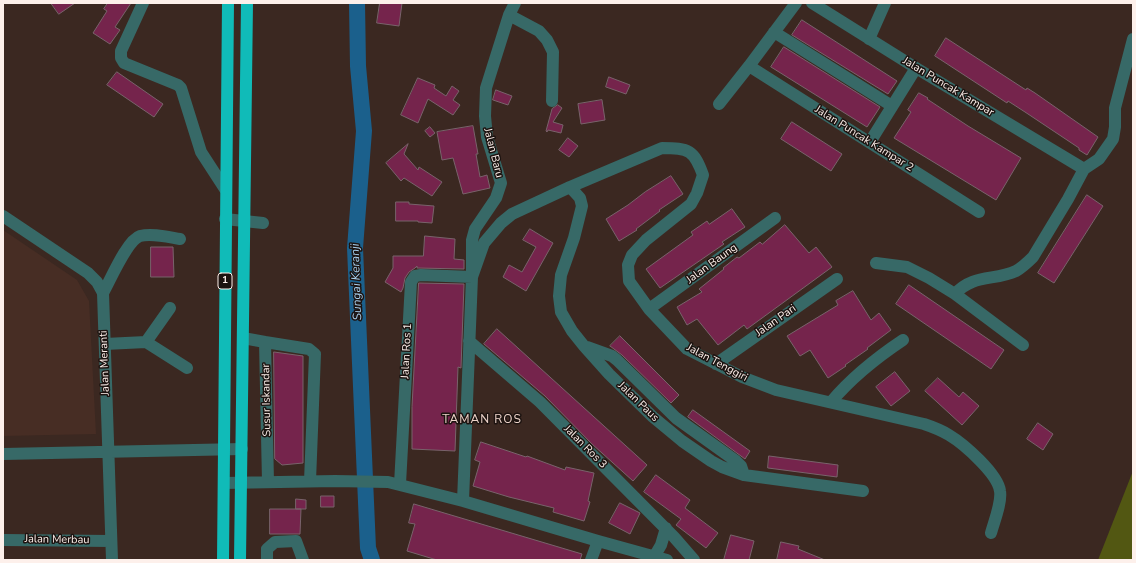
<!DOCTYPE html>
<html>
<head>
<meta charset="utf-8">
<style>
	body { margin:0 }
	#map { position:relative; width:1136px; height:563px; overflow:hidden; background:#3b2821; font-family:"Nunito Sans",sans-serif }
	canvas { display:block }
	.frame { position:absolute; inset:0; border:4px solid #fdf0eb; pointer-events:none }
</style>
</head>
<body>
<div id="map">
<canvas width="1136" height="563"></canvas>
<div class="frame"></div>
</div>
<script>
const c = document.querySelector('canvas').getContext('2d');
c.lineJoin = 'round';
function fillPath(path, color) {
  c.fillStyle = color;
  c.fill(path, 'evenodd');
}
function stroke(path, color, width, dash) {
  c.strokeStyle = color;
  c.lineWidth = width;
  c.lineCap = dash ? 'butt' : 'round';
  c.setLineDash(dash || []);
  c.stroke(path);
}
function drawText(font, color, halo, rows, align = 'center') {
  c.font = font + ' "Nunito Sans",sans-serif';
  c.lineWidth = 3;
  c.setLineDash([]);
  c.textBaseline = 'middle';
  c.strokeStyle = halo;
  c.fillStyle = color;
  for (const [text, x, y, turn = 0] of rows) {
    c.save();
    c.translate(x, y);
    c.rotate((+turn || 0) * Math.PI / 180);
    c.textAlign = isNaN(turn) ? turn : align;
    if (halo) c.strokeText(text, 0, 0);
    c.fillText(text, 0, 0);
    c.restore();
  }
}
const built = new Path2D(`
	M3 230 77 280 89 301 96 434 3 436Z`);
const green = new Path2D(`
	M1133 471V560H1098Z`);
const river = new Path2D(`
	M357 3 358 66 364 131 355 248 368 548 372 560`);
const building = new Path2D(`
	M51 3H75L59 14Z
	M108 3H131L115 27 120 30 110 44 93 33 107 11 104 9Z
	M380 3H402L399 26 377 23Z
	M802 20 897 81 888 94 792 35Z
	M946 38 1026 90 1027 88 1035 93 1098 137 1087 155 1079 150V148L1025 112 1008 101 1007 103 935 56Z
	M784 47 880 107 867 127 771 67Z
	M117 72 163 104 154 117 107 85Z
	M609 77 630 85 626 94 606 87Z
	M418 78 435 85 434 88 446 96 452 86 459 91 453 100 460 105 453 115 428 99 418 123 401 115Z
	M496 90 512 96 508 105 493 100Z
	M919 93 928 98 927 99 968 126 1021 158 996 200 894 138 911 112 908 110Z
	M602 100 605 120 581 124 578 104Z
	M558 105 562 108 553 122 563 125 561 133 548 130 547 132 546 131 552 109Z
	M792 122 842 154 831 171 781 139Z
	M473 126 478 154H476L480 177 487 175 490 188 463 194 453 158 442 160 437 132Z
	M430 127 435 133 430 137 425 131Z
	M568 138 578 146 569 157 559 150Z
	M408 144 404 154 418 170 419 167 442 182 432 196 404 178 401 181 386 163Z
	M671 176 683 194 659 210 660 211 636 229 637 230 619 241 606 219 628 205 645 192Z
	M1087 195 1103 206 1054 283 1038 273Z
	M396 202H409V204L434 206 432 223 418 222V221H396Z
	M732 209 745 227 722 242 724 244 660 288 646 269 693 235 691 232 707 221 709 224Z
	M785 225 809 253 816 247 832 267 747 329 744 325 718 345 697 319 687 325 677 307 702 292 699 289 724 269 723 268 737 257 739 258 760 242 762 244Z
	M530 229 553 243 526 291 503 277 509 265 522 272 536 247 523 240Z
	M425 236 455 239 454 259 464 260V269L417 268V266L415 268 409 272 405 278 403 288 401 292 385 282 393 268V256H423Z
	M151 247H173L174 277H151Z
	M419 283 464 284 461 368 458 367 455 451 412 449V407Z
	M909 285 1004 350 991 369 896 304Z
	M853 291 871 320 879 313 891 330 867 348 868 349 845 365 846 366 828 378 810 350 800 356 787 336 838 305 836 301Z
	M497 329 647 465 633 481 592 444 545 396 484 344Z
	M620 336 679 395 671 403 622 355 610 346Z
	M274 352 303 356V463L282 465 275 459Z
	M895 372 910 391 891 406 876 387Z
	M938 378 959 397 963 392 979 406 962 425 925 391Z
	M693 410 750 451 745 459 688 417Z
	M1038 423 1053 434 1043 450 1027 439Z
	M481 442 526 457 527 456 565 470 566 467 594 473 588 501 590 502 584 521 553 512 554 508 509 497 473 486 480 462 475 460Z
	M769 456 838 465 837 477 768 468Z
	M656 475 690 500 685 508 718 533 706 548 676 525 681 519 644 492Z
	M321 496H334V507H321Z
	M296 499 306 500V509H296Z
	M620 503 640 513 630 534 609 523Z
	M414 504 582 554 580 560H437L407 551 415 524 409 523Z
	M270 509H301L300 534H270Z
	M731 535 754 541 749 560H724Z
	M781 542 799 546 798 549 825 560H777Z`);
const minor = new Path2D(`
	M143 3 121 51V58L124 63 178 85 181 88 201 152 225 189
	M812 3 916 68 1084 169
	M509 15 539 31 547 40 553 52 552 101
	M774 32 892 106
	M869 39 885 3
	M749 66 979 212
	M719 104 749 66 796 3
	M870 142 916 68
	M570 187 580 198 582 206 574 238 561 275 559 296 561 312 572 331 584 346 609 374 653 417 682 441 711 461 722 467 744 475 863 491
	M3 216 88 273 97 282 103 293 112 560
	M225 219 263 223
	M876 263 907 267 929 278 955 294 1023 345
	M103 293C110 281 127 240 140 236 152 233 168 237 180 239
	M955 294C973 274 994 281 1016 271 1023 267 1028 262 1033 257L1068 199 1084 169 1099 159 1113 139 1115 127V108L1133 39
	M649 309 775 218
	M243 338 265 342 268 482
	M469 341 540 402 674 537 694 560
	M146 342 187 368
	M265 342 309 349 315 354 310 481
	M105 344 146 342 170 308
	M587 347 612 356 617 360 676 418 736 461 741 466 744 475
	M716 364 837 279
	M831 402C852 377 876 358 903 340
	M3 454 242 449
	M224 483 335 481 388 482 463 501 598 541 667 560
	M400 484 411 282 415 276 421 275 472 277V240L475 229 496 198 501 183 487 137 485 116 486 88 509 15 515 3
	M463 501 472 277 484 243 501 223 512 214 570 187 662 148C689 148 694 150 703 175L697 193 691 204 646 240 632 255 628 265 629 281 649 309 687 349 742 377 776 390 924 424C933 427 941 430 949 435 964 444 998 474 1000 491 1002 502 994 522 991 533
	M3 540 111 541
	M654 557 661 545 666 528
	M267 560V549L275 542 296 541 303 560
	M591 560 598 541`);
const highway = new Path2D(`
	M223 560 228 3
	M240 560 247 3`);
const shields = [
	[225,281,14]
];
const shieldNames = [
	["1",225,281]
];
const streetNames = [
	["Jalan Puncak Kampar",948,87,31],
	["Jalan Puncak Kampar 2",864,139,32],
	["Jalan Baru",493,153,76],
	["Jalan Baung",712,264,-36],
	["Jalan Pari",776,321,-35],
	["Jalan Ros 1",407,351,-87],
	["Jalan Meranti",105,363,-92],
	["Jalan Tenggiri",717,363,28],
	["Susur Iskandar",267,400,-91],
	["Jalan Paus",638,402,44],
	["Jalan Ros 3",585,447,45],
	["Jalan Merbau",57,540,1]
];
const waterNames = [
	["Sungai Keranji",357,282,-92]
];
const neighbourhoodNames = [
	["TAMAN ROS",482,420]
];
fillPath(built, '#472d24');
fillPath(green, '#525712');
stroke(river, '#1b608c', 16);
fillPath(building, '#75244c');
stroke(building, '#79636b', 1);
stroke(minor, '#376967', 12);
stroke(highway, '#10bbb8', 12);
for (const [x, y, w] of shields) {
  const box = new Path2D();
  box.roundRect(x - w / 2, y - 8, w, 16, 3);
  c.fillStyle = '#1c1310';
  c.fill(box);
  stroke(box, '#fdf0eb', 1);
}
drawText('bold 10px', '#fdf0eb', null, shieldNames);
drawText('11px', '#fdf0eb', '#1c1310', streetNames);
drawText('italic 12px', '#a8d0ee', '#1c1310', waterNames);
c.letterSpacing = '1px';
drawText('12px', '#edd3c9', '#1c1310', neighbourhoodNames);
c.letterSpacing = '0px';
</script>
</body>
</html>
